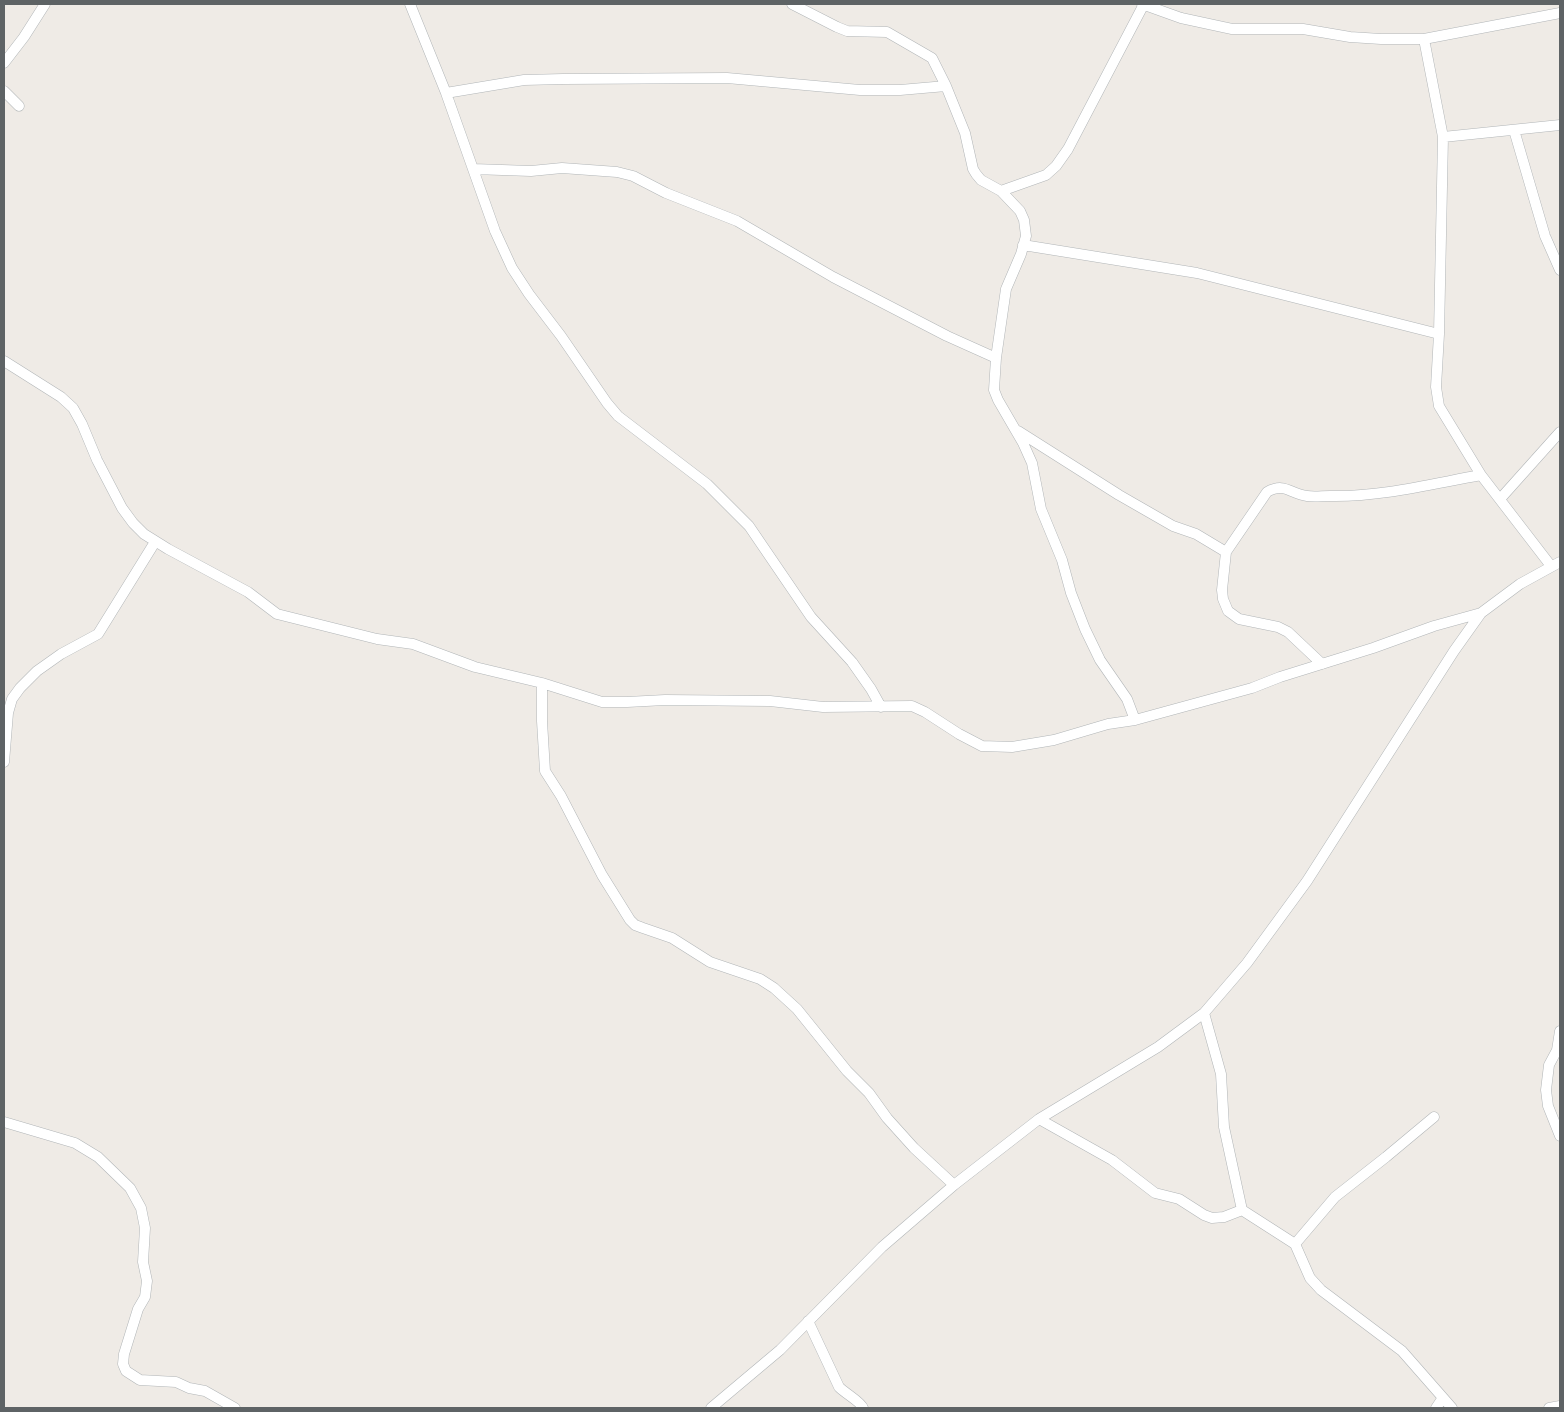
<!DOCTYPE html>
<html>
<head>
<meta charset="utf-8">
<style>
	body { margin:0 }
	#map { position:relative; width:1564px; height:1412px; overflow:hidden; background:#efebe6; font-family:Figtree,sans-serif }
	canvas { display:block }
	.frame { position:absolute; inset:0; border:5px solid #5e6365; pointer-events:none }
</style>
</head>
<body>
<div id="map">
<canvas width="1564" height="1412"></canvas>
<div class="frame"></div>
</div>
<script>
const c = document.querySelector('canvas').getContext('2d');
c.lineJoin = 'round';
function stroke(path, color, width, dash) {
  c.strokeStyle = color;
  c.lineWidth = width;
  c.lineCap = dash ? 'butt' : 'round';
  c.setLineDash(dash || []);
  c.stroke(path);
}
const minor = new Path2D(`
	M410 4 446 93 495 231 512 268 529 294 561 336 607 403 618 416 707 484 749 526 811 617 852 662 871 689 881 707
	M792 4 837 27 847 31 887 32 932 58 946 86 965 133 973 169 976 174 981 180 1001 191 1020 211 1024 220 1026 236 1021 254 1006 289 996 358 994 390 998 400 1023 443 1032 463 1041 509 1062 560 1071 593 1085 629 1100 660 1127 699 1135 720
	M1142 4 1181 18 1232 29H1303L1350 37 1381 39H1424L1560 13
	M1424 39 1443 137 1439 334 1436 387 1439 406 1481 475 1551 566
	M4 63 24 37 45 4
	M4 91 19 106
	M446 93 524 80 563 79 727 78 860 90H900L946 86
	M1514 130 1545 236 1560 270
	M1443 137 1560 125
	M473 169 531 171 562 168 617 172 633 176 666 193 737 221 833 277 947 336 996 358
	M1001 191 1046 175 1056 166 1068 149 1144 4
	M1023 245 1197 273 1439 334
	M4 361 61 397 73 408 82 424 97 460 122 508 133 523 144 534 168 549 248 592 277 614 377 639 413 644 475 667 542 683 602 702H627L665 700 770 701 823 707 912 706 925 712 959 734 982 746 1012 747 1054 740 1108 724 1135 720 1252 688 1280 677 1373 648 1434 626 1481 613
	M1018 431 1119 495 1173 526 1196 534 1226 552
	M1500 499 1560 432
	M1322 664 1288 632 1278 627 1239 619 1228 611 1223 599 1222 590 1226 552 1267 492C1285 482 1290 494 1307 496 1314 497 1322 496 1330 496 1381 497 1431 484 1481 475
	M542 683V721L545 771 561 796 602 875 630 920 635 925 643 928 672 938 710 962 760 979 774 988 797 1009 847 1071 869 1093 887 1118 914 1148 954 1185
	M4 762 8 713 12 699 20 688 37 671 61 654 98 634 155 542
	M1204 1013 1221 1074 1224 1127 1242 1210 1295 1244 1310 1278 1321 1290 1402 1351 1452 1408
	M1560 1031 1557 1050 1549 1065 1546 1090 1548 1106 1560 1136
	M1039 1119 1112 1160 1155 1193 1179 1199 1204 1215 1212 1218 1224 1217 1242 1210
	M4 1122 75 1143 98 1157 130 1188 141 1208 145 1228 143 1262 147 1281 145 1297 138 1309 124 1354 123 1364 126 1371 140 1380 176 1382 189 1388 205 1391 235 1408
	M1295 1244 1335 1197 1386 1157 1434 1117
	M808 1321 839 1387C846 1394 861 1402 863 1408
	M711 1408 780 1350 882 1247 954 1185 1039 1119 1158 1047 1204 1013 1247 963 1307 881 1454 651 1481 613 1520 584 1560 562
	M1436 1408 1442 1399
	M1549 1408 1560 1406`);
stroke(minor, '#b1b5b7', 11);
stroke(minor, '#fff', 10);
</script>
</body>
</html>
